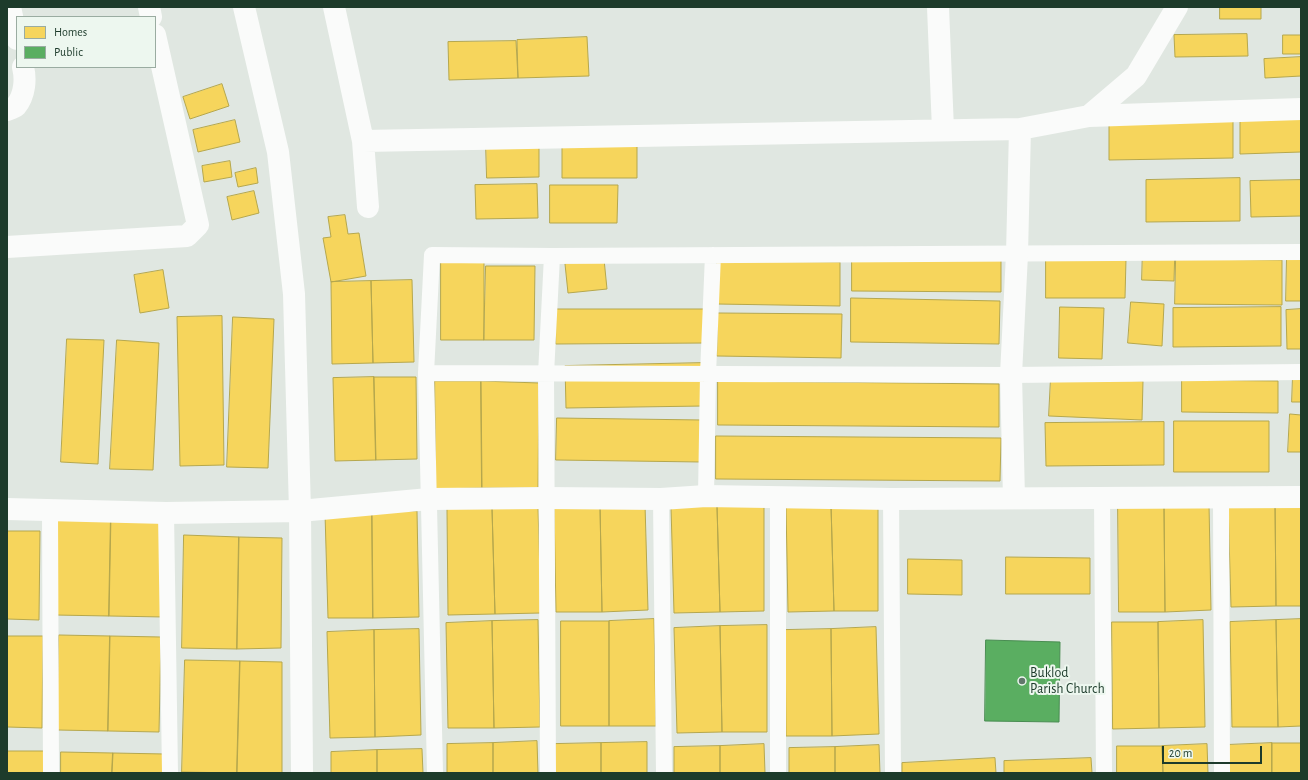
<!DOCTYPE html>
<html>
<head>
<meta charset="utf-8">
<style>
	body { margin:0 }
	#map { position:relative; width:1308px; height:780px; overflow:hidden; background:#e0e7e1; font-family:"Alegreya Sans",sans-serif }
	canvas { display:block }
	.frame { position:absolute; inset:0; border:8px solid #1d3b2b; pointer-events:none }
	.legend { position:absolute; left:16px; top:16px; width:140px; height:52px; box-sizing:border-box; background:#edf7ef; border:1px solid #9aaca1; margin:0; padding:5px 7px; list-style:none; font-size:12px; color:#1d3b2b }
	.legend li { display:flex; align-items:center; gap:8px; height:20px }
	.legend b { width:20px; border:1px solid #9aaca1 }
	.scale { position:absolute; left:1162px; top:746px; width:100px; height:18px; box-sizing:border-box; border:2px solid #1d3b2b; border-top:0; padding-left:5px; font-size:12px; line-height:14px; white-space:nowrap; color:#1d3b2b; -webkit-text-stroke:3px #edf7ef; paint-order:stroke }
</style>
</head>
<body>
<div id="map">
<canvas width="1308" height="780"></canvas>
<div class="frame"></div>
<ul class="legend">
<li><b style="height:11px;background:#f6d55c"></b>Homes</li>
<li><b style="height:11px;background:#5aae61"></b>Public</li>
</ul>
<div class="scale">20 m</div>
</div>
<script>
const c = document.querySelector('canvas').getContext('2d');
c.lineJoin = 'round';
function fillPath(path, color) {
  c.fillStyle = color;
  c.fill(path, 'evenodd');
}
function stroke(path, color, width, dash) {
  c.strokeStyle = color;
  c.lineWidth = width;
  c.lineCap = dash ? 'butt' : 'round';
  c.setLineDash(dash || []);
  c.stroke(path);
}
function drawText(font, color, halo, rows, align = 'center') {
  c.font = font + ' "Alegreya Sans",sans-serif';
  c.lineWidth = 4;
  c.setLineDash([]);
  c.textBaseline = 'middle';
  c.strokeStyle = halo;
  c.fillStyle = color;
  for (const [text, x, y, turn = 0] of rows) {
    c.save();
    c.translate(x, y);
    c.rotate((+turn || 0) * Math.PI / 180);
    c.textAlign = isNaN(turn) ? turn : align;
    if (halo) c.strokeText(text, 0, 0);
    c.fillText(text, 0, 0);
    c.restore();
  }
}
const homes = new Path2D(`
	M1220 7H1261V19H1220Z
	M1247 34 1248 56 1175 57 1174 35Z
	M1283 35H1301V54H1283Z
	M587 37 589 76 518 78 517 40Z
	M516 41 518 78 449 80 448 42Z
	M1301 57V76L1265 78 1264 59Z
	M222 84 229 106 190 119 183 97Z
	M1301 115V152L1240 154V116Z
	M1233 119V158L1109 160V121Z
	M235 120 240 142 198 152 193 130Z
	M637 143V178H562V144Z
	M486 145 539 147V177L487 178Z
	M230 161 232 177 204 182 202 166Z
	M256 168 258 183 238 187 235 173Z
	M1240 178V221L1146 222V180Z
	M1301 180V216L1251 217 1250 181Z
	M537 184 538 218 476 219 475 185Z
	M550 185H618L617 223H550Z
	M254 191 259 213 232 220 227 197Z
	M345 215 348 234 359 233 366 276 331 282 323 238 331 237 328 217Z
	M1143 246H1175L1174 281 1142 280Z
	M852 248 1001 249V292L852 291Z
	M441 253H484V340H441Z
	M1287 256H1301V301H1286Z
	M604 259 607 289 568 293 565 264Z
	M1046 259H1126L1125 298H1046Z
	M1176 259 1282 260V305L1175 304Z
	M717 261 840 262V306L716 304Z
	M486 266H535L534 340H484Z
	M163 270 169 308 140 313 134 275Z
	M412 280 414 362 373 363 371 281Z
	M371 281 373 363 332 364 331 282Z
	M851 298 1000 301 999 344 851 342Z
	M1131 302 1164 304 1162 346 1128 343Z
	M1060 307 1104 308 1102 359 1059 358Z
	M1281 307V346L1173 347V308Z
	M556 309H705V343L556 344Z
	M1301 309V349H1287L1286 310Z
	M718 313 842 314 841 358 717 356Z
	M222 316 224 465 180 466 177 317Z
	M233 317 274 319 268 468 227 467Z
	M67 339 104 340 98 464 61 462Z
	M117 340 159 343 153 470 110 469Z
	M703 363 704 406 566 408 565 366Z
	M1293 375H1301V402H1292Z
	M374 377 376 460 335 461 333 378Z
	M374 377H416L417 459 376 460Z
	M1051 377 1143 381 1142 420 1049 416Z
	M1182 380 1278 381V413L1182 412Z
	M435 381H481L482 488 436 489Z
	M481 381 539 383 538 488H482Z
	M718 381 999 384V427L718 425Z
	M1290 414 1301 415V452H1288Z
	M557 418 702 420 701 462 556 460Z
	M1174 421H1269V472H1174Z
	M1164 422V465L1046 466 1045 423Z
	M716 436 1001 438 1000 481 716 479Z
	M1301 499V606H1276L1275 500Z
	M1275 500 1276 606 1231 607 1228 501Z
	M878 503V611H834L831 505Z
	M1209 503 1211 610 1165 612 1164 506Z
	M645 504 648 610 602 612 600 505Z
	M764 504V611L720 612 717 506Z
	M600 505 602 612H556L554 506Z
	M831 505 834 611 788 612 786 506Z
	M717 506 720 612 674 613 671 507Z
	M1118 506H1164L1165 612H1119Z
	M538 507 541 613 495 614 492 508Z
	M492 508 495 614 448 615 447 509Z
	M372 511H417L419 617 373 618Z
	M372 511 373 618H328L325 513Z
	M56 513H111L109 616 54 615Z
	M111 513 166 514 164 617 109 616Z
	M7 531H40L39 620 7 619Z
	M184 535 239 537 237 649 182 648Z
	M239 537 282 538 281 648 237 649Z
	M1006 557 1090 558V594H1006Z
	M908 559 962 560V595L908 594Z
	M654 619 656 726H609V621Z
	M1301 619V726L1278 727 1276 620Z
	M538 620 540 727 494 728 492 621Z
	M1203 620 1205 727 1159 728 1158 622Z
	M1276 620 1278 727H1232L1230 622Z
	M492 621 494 728H448L446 623Z
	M561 621H609V726H561Z
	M1112 622H1158L1159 728 1113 729Z
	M767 625V732H722L720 626Z
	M720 626 722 732 677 733 674 628Z
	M876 627 879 734 832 736 831 629Z
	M419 629 421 735 375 737 374 630Z
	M831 629 832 736H786L785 630Z
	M374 630 375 737 330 738 327 632Z
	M59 635 110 636 108 731 57 730Z
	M7 636H43L42 728 7 727Z
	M110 636 161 637 159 732 108 731Z
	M185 660 240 661 237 773 182 772Z
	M240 661 282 662V773H237Z
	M537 741 538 773H493V743Z
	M647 742V773H601V743Z
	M493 743V773H447V744Z
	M601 743V773H555V744Z
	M1272 743H1301V773H1272Z
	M1272 743V773H1226V745Z
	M764 744 765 773H720V746Z
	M1207 744 1208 773H1163L1162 746Z
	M879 745 880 773H835V747Z
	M720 746V773H674V747Z
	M1117 746H1162L1163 773H1117Z
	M835 747V773H789V748Z
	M422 749 423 773H377V750Z
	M377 750V773H331V752Z
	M7 751H44V773H7Z
	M61 752 113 753 112 773H61Z
	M113 753 165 754 164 773H112Z
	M995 758 996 773H902V763Z
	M1091 758 1092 773H1004V761Z`);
const public = new Path2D(`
	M986 640 1060 642 1059 722 985 721Z`);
const service = new Path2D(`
	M426 373 1011 375 1301 372
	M706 496 708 374 713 255
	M1221 497 1222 773
	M778 498V773
	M661 499 664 773
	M891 499 893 773
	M1102 499 1104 773
	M50 510 51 773
	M166 513 170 773
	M435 773 426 373 432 255 552 256 1301 252
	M548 773 546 374 552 256`);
const minor = new Path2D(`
	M10 7 17 39
	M149 7 151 17
	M334 7 363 141 368 207
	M938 7 943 130
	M7 110C10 109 14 108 16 106 25 95 26 79 23 67
	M1089 116 1136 76 1177 7
	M363 141 1020 129 1089 116 1301 109
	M7 247 187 236 198 225 155 35
	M1014 498 1011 375 1017 254 1020 129
	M7 509 166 513 300 511 302 773`);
const tertiary = new Path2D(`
	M244 7 278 152 294 294 300 511 429 499 546 498 661 499 706 496 891 499 1301 497`);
const markers = [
	[1022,681,4,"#61776b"]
];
const poiNames = [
	["Buklod",1030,673],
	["Parish Church",1030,689]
];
fillPath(homes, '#f6d55c');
stroke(homes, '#b5a74d', 1);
fillPath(public, '#5aae61');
stroke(public, '#488c51', 1);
stroke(service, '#fafbfa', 16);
stroke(minor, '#fafbfa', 22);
stroke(tertiary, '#fafbfa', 22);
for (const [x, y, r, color] of markers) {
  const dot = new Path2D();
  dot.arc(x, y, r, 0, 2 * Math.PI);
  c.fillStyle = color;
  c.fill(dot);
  stroke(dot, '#edf7ef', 1.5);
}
drawText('14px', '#1d3b2b', '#edf7ef', poiNames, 'left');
</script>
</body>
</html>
